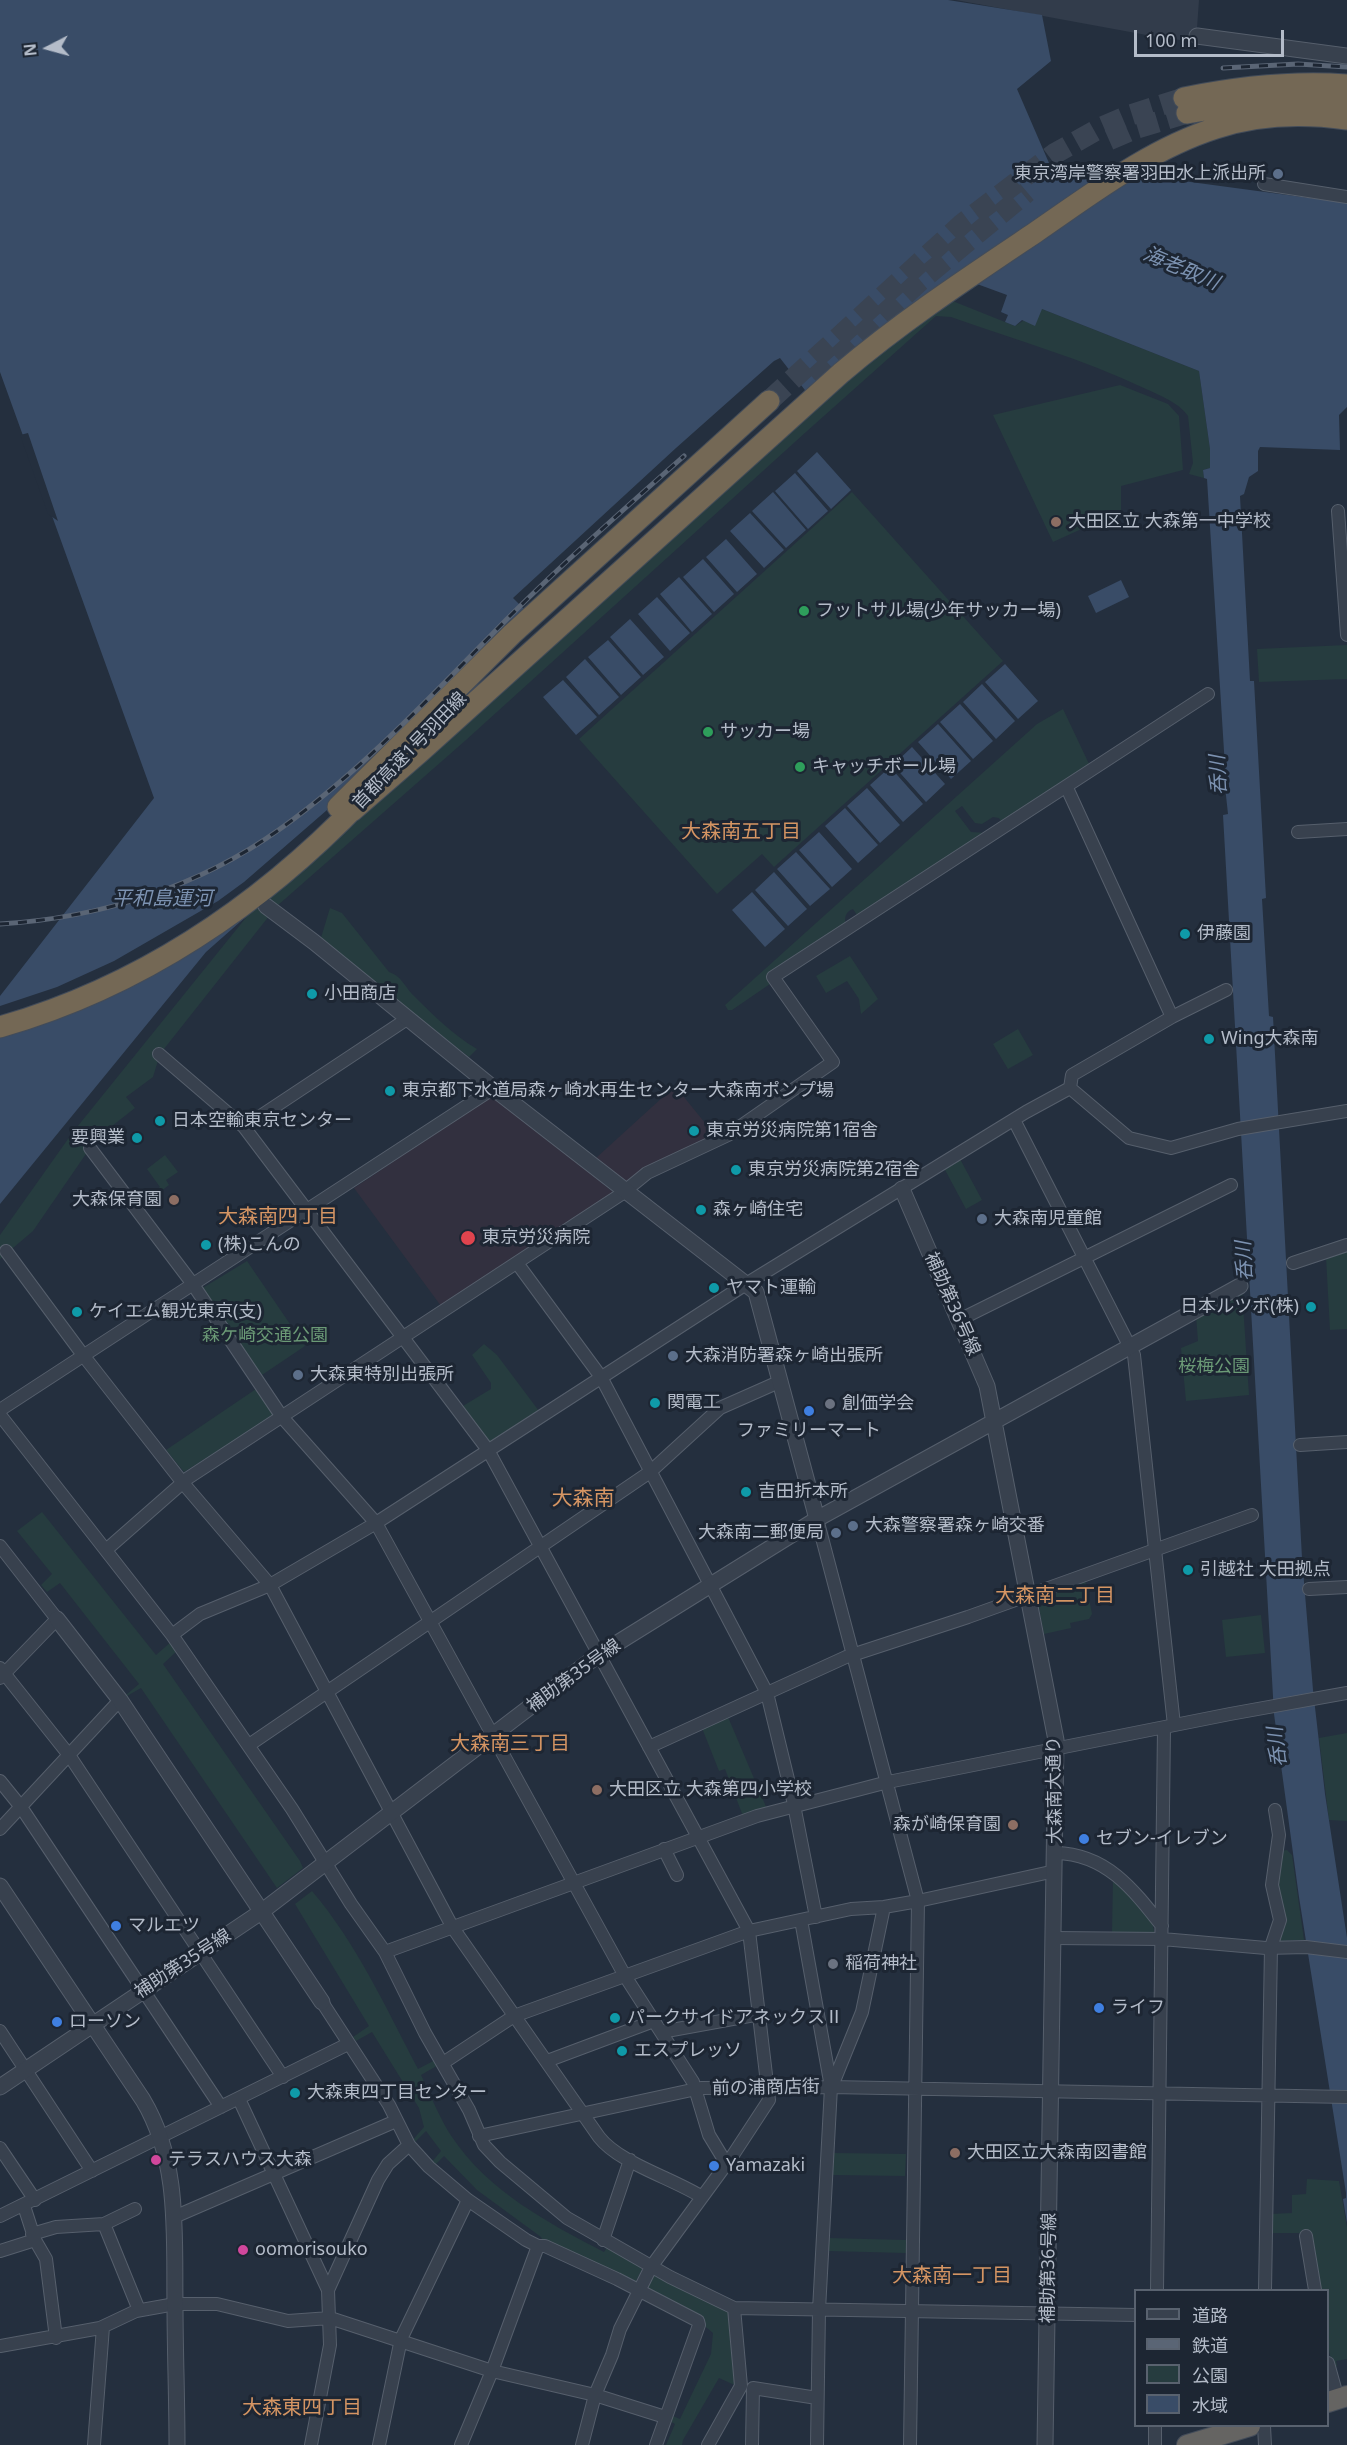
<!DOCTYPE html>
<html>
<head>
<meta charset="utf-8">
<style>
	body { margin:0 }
	#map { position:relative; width:1347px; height:2445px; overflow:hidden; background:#242f3e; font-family:"Noto Sans","Noto Sans JP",sans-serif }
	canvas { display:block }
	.legend { position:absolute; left:1134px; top:2289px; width:195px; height:138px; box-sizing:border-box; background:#1d2633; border:2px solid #59626f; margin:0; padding:8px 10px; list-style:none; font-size:18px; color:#b4bcc9 }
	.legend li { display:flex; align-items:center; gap:12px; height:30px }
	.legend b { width:30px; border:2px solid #59626f }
	.north { position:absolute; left:18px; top:18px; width:60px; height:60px; -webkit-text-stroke:4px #1d2633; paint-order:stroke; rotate:264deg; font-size:16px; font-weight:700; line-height:24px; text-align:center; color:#b4bcc9 }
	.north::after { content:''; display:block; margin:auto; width:21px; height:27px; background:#b4bcc9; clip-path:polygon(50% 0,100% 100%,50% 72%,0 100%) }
	.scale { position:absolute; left:1134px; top:30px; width:150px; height:27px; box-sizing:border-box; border:3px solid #b4bcc9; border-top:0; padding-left:8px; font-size:18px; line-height:21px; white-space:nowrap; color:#b4bcc9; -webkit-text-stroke:4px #1d2633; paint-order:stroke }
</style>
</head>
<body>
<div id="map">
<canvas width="1347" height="2445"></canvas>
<ul class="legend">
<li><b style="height:8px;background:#38414e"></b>道路</li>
<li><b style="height:8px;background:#5a6575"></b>鉄道</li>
<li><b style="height:16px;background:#263c3f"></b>公園</li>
<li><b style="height:16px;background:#394c67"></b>水域</li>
</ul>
<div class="north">N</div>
<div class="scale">100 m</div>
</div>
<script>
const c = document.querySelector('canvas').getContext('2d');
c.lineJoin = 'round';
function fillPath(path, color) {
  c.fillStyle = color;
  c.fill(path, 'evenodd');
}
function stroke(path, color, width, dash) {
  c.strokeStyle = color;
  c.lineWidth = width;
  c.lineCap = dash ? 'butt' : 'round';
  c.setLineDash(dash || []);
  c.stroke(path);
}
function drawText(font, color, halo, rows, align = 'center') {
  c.font = font + ' "Noto Sans","Noto Sans JP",sans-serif';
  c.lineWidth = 6;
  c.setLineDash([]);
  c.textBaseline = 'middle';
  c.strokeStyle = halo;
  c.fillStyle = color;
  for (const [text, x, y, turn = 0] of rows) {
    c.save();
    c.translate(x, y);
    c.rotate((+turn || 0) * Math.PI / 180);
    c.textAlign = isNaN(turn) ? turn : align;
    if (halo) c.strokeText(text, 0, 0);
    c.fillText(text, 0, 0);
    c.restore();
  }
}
const medical = new Path2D(`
	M675 1086 714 1134 713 1139 629 1186 596 1158Z
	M490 1097 500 1098 614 1193 441 1306 354 1188Z`);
const airport = new Path2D(`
	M956 0H1199L1196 42 1163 38Z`);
const green = new Path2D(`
	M945 298 1015 326 1042 309 1199 371 1210 449V468L1203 470 1204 478 1189 474 1193 463 1188 416C1178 402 1161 396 1146 389 1083 359 1016 340 951 317L936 316 806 432 466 740 277 906 160 1054 153 1077 126 1097 135 1108 112 1126 90 1148 33 1231 0 1259V1235L73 1132 261 899 928 307Z
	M1120 385 1168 404 1179 416 1183 470 1121 486V511L1053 542 993 415Z
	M852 492 1003 661 774 867 762 854 717 894 579 739Z
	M1347 645V679L1259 682 1257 649Z
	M1063 709 1090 766 1002 823 999 818 993 817 982 824 975 823 962 806 955 811 971 832 987 833 859 918 853 909C845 912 844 918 846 926L767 979 770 984 732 1010H728L725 1005 1037 724Z
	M330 908 342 913 389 972C401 976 404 985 412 994 432 1014 453 1035 477 1049L469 1057 320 941Z
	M850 956 878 999 861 1014 859 999 847 981 826 993 816 976Z
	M1018 1029 1033 1055 1008 1069 993 1044Z
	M165 1155 178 1172 166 1180 169 1185 139 1208 137 1205 160 1187 147 1169Z
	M960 1159 982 1200 966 1209 944 1168Z
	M1347 1250V1329L1330 1330 1326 1257Z
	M247 1261 305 1346 259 1377 201 1289Z
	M1242 1289 1249 1395 1186 1401 1181 1348 1198 1341 1196 1315Z
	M484 1344 497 1355 542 1415 488 1450 458 1409 491 1389V1383L472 1355Z
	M256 1389 275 1415 184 1472 166 1450Z
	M42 1512 156 1655 172 1641 178 1650 163 1664 300 1861 303 1868 277 1888 141 1688 127 1696 126 1695 139 1684 60 1583 47 1592 41 1585 52 1574 17 1531Z
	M1085 1579 1092 1614 1089 1619 1070 1623 1071 1628 1044 1634 1037 1597Z
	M1261 1615 1265 1653 1226 1657 1222 1620Z
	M728 1717 767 1809 743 1816 725 1769 719 1771 702 1728Z
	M1347 1733V1821L1329 1820 1319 1738Z
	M1287 1850 1292 1855 1304 1940 1277 1941V1885L1280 1851Z
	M1113 1878C1125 1891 1154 1914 1154 1932H1112Z
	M312 1891C357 1944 386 2008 418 2069L437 2059 440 2064 421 2075C431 2095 439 2118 452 2137 488 2191 548 2223 604 2252L608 2246 644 2266 633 2286 544 2243 541 2237 477 2190 444 2156 434 2166 431 2163 441 2151 426 2131 413 2144 411 2142 424 2127 419 2108 372 2032 356 2041 353 2037 369 2026 295 1904Z
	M833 2153 906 2154 905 2176 832 2175Z
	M1307 2179 1339 2181 1347 2227V2359L1336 2361 1337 2366 1335 2367C1323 2346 1328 2314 1328 2290H1319L1302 2233H1271V2214L1292 2213V2195L1306 2194Z
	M828 2238 906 2240V2253L828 2251Z
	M651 2273 726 2308 732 2314 739 2387 719 2378 683 2440 682 2445H666L675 2424 668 2420 670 2415 680 2419 711 2354 713 2333 701 2323 642 2289Z`);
const water = new Path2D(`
	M0 0H948L1042 15 1051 61 1017 89 1049 163 1347 203V407L1339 415 1340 450 1260 447 1258 451V471L1249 477 1244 494 1240 496 1250 681H1254L1266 898 1262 899 1269 1016 1273 1017 1302 1558 1313 1690 1325 1794 1347 1938V2223L1343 2199 1346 2198V2193L1299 1897 1274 1714 1223 815 1228 814 1223 768 1225 767 1207 479 1204 478 1203 470 1210 468V449L1199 371 1042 309 1035 326 1022 320 1015 326 1005 322 1008 315 1001 312 1007 295 958 277 808 394 780 358 774 361 676 448 513 598 555 640 262 899 249 914 206 952 0 1204V996L154 798 0 372Z
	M817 452 851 490 831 509 797 471Z
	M795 473 828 511 808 529 775 491Z
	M773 492 806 530 786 548 752 511Z
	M750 513 784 550 764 568 730 531Z
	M726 539 757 574 737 592 706 557Z
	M703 559 734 594 714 612 683 577Z
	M679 577 712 614 692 632 660 594Z
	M1121 580 1129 597 1096 613 1088 596Z
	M657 597 690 633 670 651 638 614Z
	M630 619 664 657 643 675 610 637Z
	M608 640 641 677 621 695 588 657Z
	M585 659 619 697 599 715 566 677Z
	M1005 664 1038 701 1018 719 985 682Z
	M563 680 597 717 576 735 543 697Z
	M982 684 1015 721 996 739 963 702Z
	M960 704 993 741 973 759 940 722Z
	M938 724 971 761 951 779 918 742Z
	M912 747 945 784 926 802 893 765Z
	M890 767 923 804 903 822 870 785Z
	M867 788 900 825 880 843 847 806Z
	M845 808 878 845 858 863 825 826Z
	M819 832 852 869 832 887 799 850Z
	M796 852 830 889 810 906 777 869Z
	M774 872 807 909 788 926 755 890Z
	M752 892 785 929 765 947 732 910Z`);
const pier = new Path2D(`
	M28 433 58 521 48 514 20 435Z
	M528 609 558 638 258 907 188 955 109 997 0 1037V1006L57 987 114 961 218 901 244 882 327 810Z`);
const motorwayTunnel = new Path2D(`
	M1109 140 1134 129 1187 113
	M814 379 920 281 1027 192
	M769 401 962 224 1054 154 1102 127 1130 115 1184 98`);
const minor = new Path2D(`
	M1264 184 1347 197
	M1338 511 1347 635
	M1067 788 1172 1017 1072 1075 1070 1088
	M1298 832 1347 829
	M1172 1017 1226 990
	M159 1054 244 1127 488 1450 749 1931 769 2100 733 2155 651 2267 620 2329 612 2355 595 2395 582 2445
	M1070 1088 1129 1138 1171 1148 1238 1129 1347 1111
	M1014 1120 1134 1355 1174 1725
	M244 1127 407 1019
	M90 1148 192 1283 282 1417 376 1523 625 1976 693 2082 709 2135 726 2163
	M6 1251 83 1355 183 1483 270 1585 453 1928 599 2137C619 2163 672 2178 702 2197
	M517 1263 601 1377 767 1693 793 1800 816 1917
	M1293 1263 1347 1245
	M959 1320 1231 1185
	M0 1410 494 1088
	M0 1415 172 1635 292 1809 351 1904 385 1952 425 2033 469 2110 484 2145 500 2162 567 2218 670 2277 734 2308 1136 2315
	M1300 1445 1347 1442
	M817 1519 918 1901 910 2445
	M0 1546 57 1619 0 1678
	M106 1550 188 1478 620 1195 647 1173 728 1135 833 1062 773 977 1208 694
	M1309 1589 1347 1587
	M172 1635 200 1614 270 1585 376 1523 746 1284 1026 1112 1070 1088
	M0 1668 69 1755 283 2077
	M249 1745 650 1472 720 1408 781 1381
	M649 1747 846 1657 968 1617 1252 1515
	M0 1781 21 1807 221 2107
	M0 1829 120 1700
	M664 1849 677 1875
	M1056 1853C1106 1854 1133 1889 1162 1926
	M801 1920 831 2087 819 2310 817 2445
	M1054 1938 1162 1939 1266 1948 1306 1947 1347 1952
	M385 1952 757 1816 888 1782 1230 1714 1347 1693
	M322 2002 389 2105 409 2145 429 2167 468 2200 526 2240 538 2246H545L617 2279 698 2321 699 2325 656 2445
	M0 2031 92 2171
	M661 2032 760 2014
	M547 2061 654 2021
	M443 2063 514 2016 749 1931 851 1909 884 1907 918 1901 1055 1871
	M832 2086 862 2012 884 1907
	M239 2099 328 2290 330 2345 311 2445
	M479 2136 701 2088 831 2087 1347 2097
	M0 2148 35 2200
	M24 2206 35 2240 46 2259 56 2338
	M0 2216 348 2044
	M174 2217 396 2121
	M104 2224 139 2310
	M32 2234 56 2227 104 2224 135 2209
	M1306 2236 1315 2290
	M603 2240 630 2160
	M0 2251 35 2240
	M328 2290 378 2180 388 2164 409 2145
	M1157 2290 1164 1728
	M1265 2290 1271 1947 1280 1920 1272 1885 1279 1835 1275 1810
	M0 2346 100 2328 136 2311 175 2304H217L288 2321 330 2318 492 2371 595 2395 665 2417
	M1328 2363 1338 2399
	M1264 2426 1265 2445
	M94 2445 103 2327
	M379 2445 401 2339 468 2200
	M461 2445 492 2371 538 2246
	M708 2445 741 2386 734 2308
	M752 2445 753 2388 817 2398
	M1155 2445V2426`);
const tertiary = new Path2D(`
	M1197 36 1347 56
	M266 906 314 942 497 1091 756 1292 817 1519
	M902 1189 987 1386 1056 1740 1045 2445
	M57 1619 120 1700 322 2002
	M0 1886 143 2100C180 2162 174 2234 175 2304 175 2351 177 2398 177 2445
	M0 2087 261 1912 598 1655 817 1519 1240 1286`);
const trunk = new Path2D(`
	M1328 2402 1347 2396
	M1187 2445 1250 2426`);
const motorway = new Path2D(`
	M1184 98C1238 87 1292 81 1347 85
	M1187 113C1241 103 1292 98 1347 101
	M338 807 512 634 769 401
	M352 811 420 752 841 373C902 321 969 277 1036 232 1093 193 1150 149 1216 128 1258 114 1304 113 1347 119
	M0 1027C140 987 261 905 361 801`);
const rail = new Path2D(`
	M1223 68 1298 64 1347 67
	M0 924C100 918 199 887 280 829 364 769 435 692 507 619 564 562 624 509 684 456`);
const markers = [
	[1278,174,6,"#5c6f8a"],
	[1056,522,6,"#8d6e63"],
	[804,611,6,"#2e9e5b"],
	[708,732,6,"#2e9e5b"],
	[800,767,6,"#2e9e5b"],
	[1185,934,6,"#0f9aa8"],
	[312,994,6,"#0f9aa8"],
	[1209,1039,6,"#0f9aa8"],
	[390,1091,6,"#0f9aa8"],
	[160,1121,6,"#0f9aa8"],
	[694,1131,6,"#0f9aa8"],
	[137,1138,6,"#0f9aa8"],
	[736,1170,6,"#0f9aa8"],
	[174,1200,6,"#8d6e63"],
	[701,1210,6,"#0f9aa8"],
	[982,1219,6,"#5c6f8a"],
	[468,1238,8,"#e0444e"],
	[206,1245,6,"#0f9aa8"],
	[714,1288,6,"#0f9aa8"],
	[1311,1307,6,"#0f9aa8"],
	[77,1312,6,"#0f9aa8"],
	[673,1356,6,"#5c6f8a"],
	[298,1375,6,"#5c6f8a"],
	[655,1403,6,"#0f9aa8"],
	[830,1404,6,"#6b7280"],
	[809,1411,6,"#3f7fe0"],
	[746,1492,6,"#0f9aa8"],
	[853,1526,6,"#5c6f8a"],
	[836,1533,6,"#5c6f8a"],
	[1188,1570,6,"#0f9aa8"],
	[597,1790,6,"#8d6e63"],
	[1013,1825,6,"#8d6e63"],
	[1084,1839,6,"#3f7fe0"],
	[116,1926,6,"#3f7fe0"],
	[833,1964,6,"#6b7280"],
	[1099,2008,6,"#3f7fe0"],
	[615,2018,6,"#0f9aa8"],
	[57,2022,6,"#3f7fe0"],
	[622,2051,6,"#0f9aa8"],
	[295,2093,6,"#0f9aa8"],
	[955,2153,6,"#8d6e63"],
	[156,2160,6,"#d1479c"],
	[714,2166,6,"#3f7fe0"],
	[243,2250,6,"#d1479c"]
];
const poiNames = [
	["東京湾岸警察署羽田水上派出所",1266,174,"right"],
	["大田区立 大森第一中学校",1068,522],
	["フットサル場(少年サッカー場)",816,611],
	["サッカー場",720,732],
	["キャッチボール場",812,767],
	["伊藤園",1197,934],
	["小田商店",324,994],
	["Wing大森南",1221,1039],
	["東京都下水道局森ヶ崎水再生センター大森南ポンプ場",402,1091],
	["日本空輸東京センター",172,1121],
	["東京労災病院第1宿舎",706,1131],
	["要興業",125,1138,"right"],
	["東京労災病院第2宿舎",748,1170],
	["大森保育園",162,1200,"right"],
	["森ヶ崎住宅",713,1210],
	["大森南児童館",994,1219],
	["東京労災病院",482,1238],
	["(株)こんの",218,1245],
	["ヤマト運輸",726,1288],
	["日本ルツボ(株)",1299,1307,"right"],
	["ケイエム観光東京(支)",89,1312],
	["大森消防署森ヶ崎出張所",685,1356],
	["大森東特別出張所",310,1375],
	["関電工",667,1403],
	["創価学会",842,1404],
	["ファミリーマート",809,1431,"center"],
	["吉田折本所",758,1492],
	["大森警察署森ヶ崎交番",865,1526],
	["大森南二郵便局",824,1533,"right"],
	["引越社 大田拠点",1200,1570],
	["大田区立 大森第四小学校",609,1790],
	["森が崎保育園",1001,1825,"right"],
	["セブン-イレブン",1096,1839],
	["マルエツ",128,1926],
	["稲荷神社",845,1964],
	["ライフ",1111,2008],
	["パークサイドアネックスⅡ",627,2018],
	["ローソン",69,2022],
	["エスプレッソ",634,2051],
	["大森東四丁目センター",307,2093],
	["大田区立大森南図書館",967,2153],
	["テラスハウス大森",168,2160],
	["Yamazaki",726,2166],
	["oomorisouko",255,2250]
];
const streetNames = [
	["首都高速1号羽田線",410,751,-46],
	["補助第36号線",952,1304,66],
	["補助第35号線",574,1676,-36],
	["大森南大通り",1055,1790,-91],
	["補助第35号線",183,1964,-33],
	["前の浦商店街",766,2088,-1],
	["補助第36号線",1049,2268,-89]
];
const parkNames = [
	["森ケ崎交通公園",265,1336],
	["桜梅公園",1214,1367]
];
const waterNames = [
	["海老取川",1181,269,23],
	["呑川",1219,775,-93],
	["平和島運河",162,899],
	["呑川",1245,1261,-93],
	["呑川",1278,1747,-97]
];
const neighbourhoodNames = [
	["大森南五丁目",741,832],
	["大森南四丁目",278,1217],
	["大森南二丁目",1055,1596],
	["大森南三丁目",510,1744],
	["大森南一丁目",952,2276],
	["大森東四丁目",302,2408]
];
const quarterNames = [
	["大森南",583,1499]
];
fillPath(medical, '#32303f');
fillPath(airport, '#323c4b');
fillPath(green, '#263c3f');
fillPath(water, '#394c67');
fillPath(pier, '#242f3e');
stroke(motorwayTunnel, '#3a4453', 21, [21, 10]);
stroke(minor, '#565f6c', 14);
stroke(tertiary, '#565f6c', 17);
stroke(trunk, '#434c59', 22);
stroke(motorway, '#434c59', 23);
stroke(minor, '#38414e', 12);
stroke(tertiary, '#38414e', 15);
stroke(trunk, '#656462', 20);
stroke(motorway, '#746855', 21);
stroke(rail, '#5a6575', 5);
stroke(rail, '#1d2633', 3, [9]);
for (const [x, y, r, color] of markers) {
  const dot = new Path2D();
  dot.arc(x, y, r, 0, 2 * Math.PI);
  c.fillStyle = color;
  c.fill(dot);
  stroke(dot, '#1d2633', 2);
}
drawText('18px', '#b4bcc9', '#1d2633', poiNames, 'left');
drawText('18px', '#b4bcc9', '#1d2633', streetNames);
drawText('18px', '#6b9a76', '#1d2633', parkNames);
drawText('italic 20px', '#7c92b1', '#1d2633', waterNames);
drawText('20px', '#d59563', '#1d2633', neighbourhoodNames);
drawText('21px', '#d59563', '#1d2633', quarterNames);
</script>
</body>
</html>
